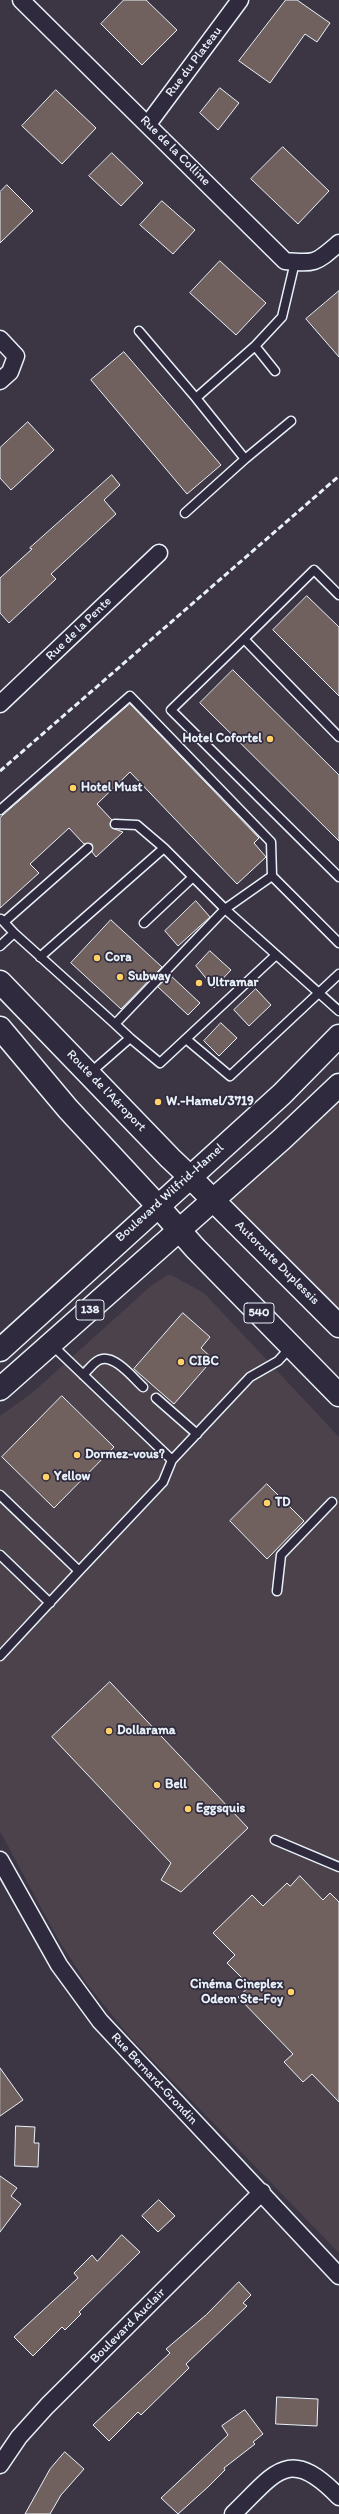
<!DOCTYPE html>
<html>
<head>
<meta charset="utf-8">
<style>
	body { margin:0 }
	canvas { display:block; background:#3c3544 }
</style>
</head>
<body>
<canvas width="339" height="2514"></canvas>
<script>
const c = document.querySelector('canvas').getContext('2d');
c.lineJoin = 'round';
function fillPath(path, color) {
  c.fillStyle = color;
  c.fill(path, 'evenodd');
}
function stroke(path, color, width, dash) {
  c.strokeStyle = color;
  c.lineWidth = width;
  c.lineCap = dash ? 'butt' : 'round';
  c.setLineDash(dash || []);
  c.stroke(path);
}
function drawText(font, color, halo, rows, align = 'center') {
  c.font = font + ' Itim,sans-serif';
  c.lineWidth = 3.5;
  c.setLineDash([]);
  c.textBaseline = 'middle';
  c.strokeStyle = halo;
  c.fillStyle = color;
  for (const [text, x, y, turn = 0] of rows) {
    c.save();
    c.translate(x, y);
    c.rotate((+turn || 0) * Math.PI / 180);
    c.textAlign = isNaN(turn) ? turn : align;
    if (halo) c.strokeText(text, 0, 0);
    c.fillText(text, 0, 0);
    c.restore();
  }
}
const built = new Path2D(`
	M339 1085V1326L214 1201Z
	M168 1275H171L204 1293 339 1437V2253L129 2036 87 1984 58 1939 0 1831V1416L32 1393 152 1285Z`);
const building = new Path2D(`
	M124 0H146L177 30 142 65 101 24Z
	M286 0H297L330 23 317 42 305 34 270 83 239 61Z
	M220 88 239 103 218 130 200 113Z
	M56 90 96 128 62 164 22 126Z
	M283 147 329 191 298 224 251 179Z
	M112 153 143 183 121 206 89 176Z
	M7 185 33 211 0 243V192Z
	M162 201 195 230 173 254 140 225Z
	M220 261 266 303 236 335 190 293Z
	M339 291V357L306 319Z
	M124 352 221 465 187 494 91 380Z
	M28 422 54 450 11 490 0 478V448Z
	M112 475 120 485 104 500 116 514 51 574 56 579 9 623 0 613V578L32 549 30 548Z
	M307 596 339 627V696L273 630Z
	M233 670 339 775V841L200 703Z
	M130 704 259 838 254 843 266 857 237 884 130 772 97 804 112 820 110 824 112 828 123 832 96 857 92 852V844H84L69 828 30 864 39 873 0 908V818Z
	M196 901 210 917 178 946 165 931Z
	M111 920 162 967 121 1009 71 963Z
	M210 951 231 970 214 988 196 966Z
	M170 975 200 1003 188 1015 158 987Z
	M256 989 271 1005 249 1026 234 1010Z
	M221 1023 237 1038 219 1056 204 1041Z
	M183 1313 210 1337 201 1348 213 1359 174 1404 134 1369Z
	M62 1396 114 1447 54 1508 2 1457Z
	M267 1484 304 1521 267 1559 230 1521Z
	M110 1682 248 1828 181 1892 161 1880 171 1863 52 1737Z
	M300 1876 323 1900 330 1893 339 1902V2102L312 2074 303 2082 284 2062 293 2054 238 1997 250 1986 227 1963 235 1955 213 1933 252 1895 263 1906 287 1883 290 1886Z
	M0 2068 23 2100 0 2116Z
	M16 2126 35 2127 34 2143H39L38 2167 15 2166Z
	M0 2176 17 2188 11 2196 21 2204 0 2232Z
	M159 2200 175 2216 158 2232 142 2216Z
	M122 2235 140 2252 79 2312 81 2314 65 2330 62 2327 33 2356 14 2337 78 2278 74 2273 92 2255 97 2261Z
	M239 2282 251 2295 243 2303 247 2306 186 2364 189 2368 141 2415 138 2412 109 2441 93 2425 170 2353 166 2349 206 2315Z
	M277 2397 318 2399 317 2426 276 2424Z
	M245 2410 263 2434 253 2442 255 2444 224 2468 225 2470 208 2487 178 2514 161 2498 228 2435 222 2426Z
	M65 2452 84 2469 61 2495 50 2514H25L50 2469Z`);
const service = new Path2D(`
	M139 331 196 398 255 346
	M275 371 255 346 282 317 295 262
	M245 459 291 421
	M185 513 245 459 196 398
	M244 639 314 570 339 595
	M339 737 244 639 171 710 339 877
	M0 810 130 696 271 842 272 876 339 943
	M164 848 225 909 339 1011
	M4 922 88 848
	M144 923 193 877
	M14 933 115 1024
	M0 946 14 933 1 919
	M40 957 164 848 137 825 115 824
	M130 1038 160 1063 276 955
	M186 1039 230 1076 339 974
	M90 1073 130 1038 115 1024 225 909 272 876
	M51 1344 172 1460
	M83 1375C88 1370 94 1362 99 1360 114 1353 134 1379 143 1387
	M156 1398 197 1434
	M0 1495 79 1571 0 1656
	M0 1555 50 1603
	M79 1571 163 1482 172 1460 250 1377 278 1361 291 1347
	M277 1591 281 1555 332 1502
	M275 1840 339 1867`);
const minor = new Path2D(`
	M21 0 285 261C316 264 316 263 339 243
	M148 124 240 0
	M0 339 16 356 10 372 0 381
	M0 704 159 553
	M0 1860 59 1965 100 2021 339 2276
	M0 2465 19 2437 47 2406 262 2192
	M233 2514C275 2474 288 2444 339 2497`);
const secondary = new Path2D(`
	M0 982 170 1158 189 1176
	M0 1028 68 1109 157 1205`);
const primary = new Path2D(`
	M0 1350 282 1094 339 1036
	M0 1389 282 1139 339 1085`);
const trunk = new Path2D(`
	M189 1176 339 1326
	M157 1205 195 1248 339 1395`);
const rail = new Path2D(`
	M0 771 339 476`);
const markers = [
	[270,739,4,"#ffd166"],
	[73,788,4,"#ffd166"],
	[97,958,4,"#ffd166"],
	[120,977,4,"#ffd166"],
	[199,983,4,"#ffd166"],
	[158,1102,4,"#ffd166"],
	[181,1362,4,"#ffd166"],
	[77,1455,4,"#ffd166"],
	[46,1477,4,"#ffd166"],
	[267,1503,4,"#ffd166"],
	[109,1731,4,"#ffd166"],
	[157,1785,4,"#ffd166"],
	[188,1809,4,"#ffd166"],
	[291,1992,4,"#ffd166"]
];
const shields = [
	[90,1310,28],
	[259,1313,30]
];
const shieldNames = [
	["138",90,1310],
	["540",259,1313]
];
const streetNames = [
	["Rue du Plateau",194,62,-53],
	["Rue de la Colline",175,151,45],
	["Rue de la Pente",79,629,-44],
	["Route de l'Aéroport",106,1091,46],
	["Boulevard Wilfrid-Hamel",170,1193,-42],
	["Autoroute Duplessis",277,1263,45],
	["Rue Bernard-Grondin",154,2079,47],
	["Boulevard Auclair",128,2326,-45]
];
const poiNames = [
	["Hotel Cofortel",262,739,"right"],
	["Hotel Must",81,788],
	["Cora",105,958],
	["Subway",128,977],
	["Ultramar",207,983],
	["W.-Hamel/3719",166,1102],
	["CIBC",189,1362],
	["Dormez-vous?",85,1455],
	["Yellow",54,1477],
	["TD",275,1503],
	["Dollarama",117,1731],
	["Bell",165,1785],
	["Eggsquis",196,1809],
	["Cinéma Cineplex",283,1985,"right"],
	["Odeon Ste-Foy",283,2000,"right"]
];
fillPath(built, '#4c424c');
fillPath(building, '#71615e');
stroke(building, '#e8f1f8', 1);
stroke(service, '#e8f1f8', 11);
stroke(minor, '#e8f1f8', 19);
stroke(secondary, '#e8f1f8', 25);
stroke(primary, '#e8f1f8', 25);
stroke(trunk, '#e8f1f8', 25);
stroke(service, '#2f2a3d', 8);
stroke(minor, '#2f2a3d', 16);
stroke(secondary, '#2f2a3d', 22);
stroke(primary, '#2f2a3d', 22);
stroke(trunk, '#2f2a3d', 22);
stroke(rail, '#e8f1f8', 3, [6, 3]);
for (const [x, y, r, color] of markers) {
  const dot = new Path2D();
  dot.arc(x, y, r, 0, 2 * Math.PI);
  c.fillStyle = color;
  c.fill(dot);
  stroke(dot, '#2f2a3d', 1.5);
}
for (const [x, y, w] of shields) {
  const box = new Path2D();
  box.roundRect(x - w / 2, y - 10, w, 20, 3);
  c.fillStyle = '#2f2a3d';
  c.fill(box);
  stroke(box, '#e8f1f8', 1);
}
drawText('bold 12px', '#e8f1f8', null, shieldNames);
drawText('13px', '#e8f1f8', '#2f2a3d', streetNames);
drawText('bold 13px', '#e8f1f8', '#2f2a3d', poiNames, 'left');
</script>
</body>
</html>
